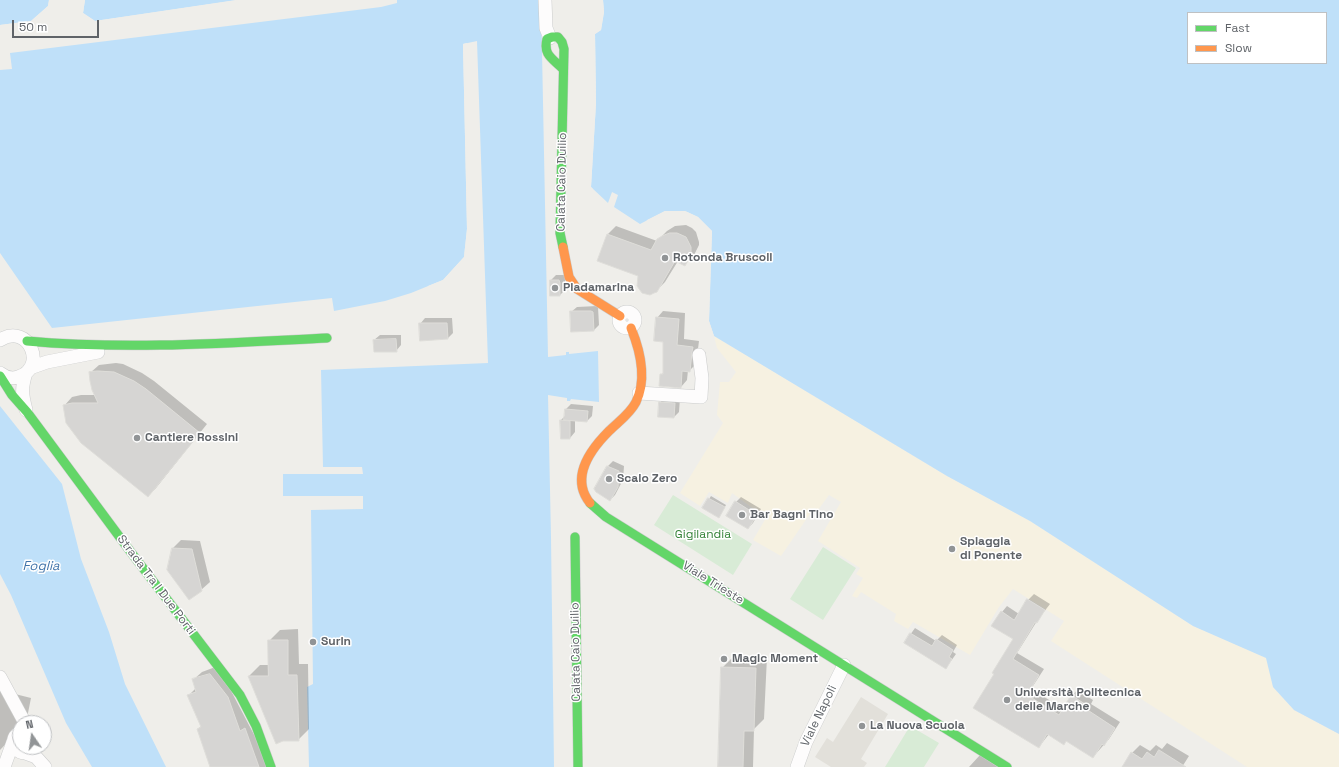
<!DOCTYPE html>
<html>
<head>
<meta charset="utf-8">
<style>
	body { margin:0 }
	#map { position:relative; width:1339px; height:767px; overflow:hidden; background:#efeeea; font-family:"Space Grotesk",sans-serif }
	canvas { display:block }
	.legend { position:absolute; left:1187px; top:12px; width:140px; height:52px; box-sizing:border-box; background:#fff; border:1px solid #bfc1c3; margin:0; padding:5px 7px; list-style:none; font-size:12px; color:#5f6368 }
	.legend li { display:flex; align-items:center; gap:8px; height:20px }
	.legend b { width:20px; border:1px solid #bfc1c3 }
	.north { position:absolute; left:12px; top:715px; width:40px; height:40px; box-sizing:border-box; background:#fff; border:1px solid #bfc1c3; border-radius:50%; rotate:347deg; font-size:11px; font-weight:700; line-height:16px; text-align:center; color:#5f6368 }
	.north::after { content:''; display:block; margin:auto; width:14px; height:18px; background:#919496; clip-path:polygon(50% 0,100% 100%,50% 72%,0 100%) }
	.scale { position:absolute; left:12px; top:20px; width:87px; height:18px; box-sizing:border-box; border:2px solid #5f6368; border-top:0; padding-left:5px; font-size:12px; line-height:14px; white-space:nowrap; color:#5f6368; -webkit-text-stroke:3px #fff; paint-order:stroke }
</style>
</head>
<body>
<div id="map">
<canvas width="1339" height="767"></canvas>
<ul class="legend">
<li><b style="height:5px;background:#63d668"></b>Fast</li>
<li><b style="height:5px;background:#ff974d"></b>Slow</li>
</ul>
<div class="north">N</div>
<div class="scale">50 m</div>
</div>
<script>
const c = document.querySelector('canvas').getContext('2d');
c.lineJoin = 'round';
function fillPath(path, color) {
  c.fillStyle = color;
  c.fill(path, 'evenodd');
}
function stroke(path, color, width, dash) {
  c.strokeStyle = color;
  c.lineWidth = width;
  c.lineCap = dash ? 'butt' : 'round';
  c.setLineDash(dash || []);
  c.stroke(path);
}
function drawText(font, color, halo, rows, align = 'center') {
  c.font = font + ' "Space Grotesk",sans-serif';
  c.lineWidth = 3;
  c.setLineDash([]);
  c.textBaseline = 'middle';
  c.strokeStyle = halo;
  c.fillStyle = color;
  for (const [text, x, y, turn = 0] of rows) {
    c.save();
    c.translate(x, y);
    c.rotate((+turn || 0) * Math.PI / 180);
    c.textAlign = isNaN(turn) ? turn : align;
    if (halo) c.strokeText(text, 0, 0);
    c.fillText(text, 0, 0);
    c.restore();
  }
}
const education = new Path2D(`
	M861 697 888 714 861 759 867 763 864 767H831L815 757 827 738 833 742Z`);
const green = new Path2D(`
	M673 495 752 544 733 575 654 525Z
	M823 547 856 568 823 620 790 599Z
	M910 726 939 743 924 767H885Z`);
const sand = new Path2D(`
	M714 336 947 476 1030 521 1193 626 1267 658 1273 687 1294 710 1339 734V767H1247L1051 641 1064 621 1013 589 999 607 970 655 913 622 908 629 894 621 896 614 861 592 857 598 852 596 863 578 856 574 860 568 818 541 841 502 829 495 818 510 814 508 781 556 753 540 766 518 732 493 728 503 709 492 700 506 680 493 723 423 717 415 720 382H729L736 372 717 348Z`);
const water = new Path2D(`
	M0 0H49L48 6 31 21 0 25Z
	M85 0H236L95 21 83 13Z
	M397 0H541L548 357 566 355V352H569V354L598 351 599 402 571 399 570 401H567V398L548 395 551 537 554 767H309L307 687 313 684 311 510 363 509V496H283V474H363L362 467H323L321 370 488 363 477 41 463 44 467 229 464 257 443 280 411 293 385 301 334 311 332 298 52 328 0 253V70L12 69 10 53 381 7 397 3Z
	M603 0H1339V734L1294 710 1273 687 1266 658 1193 626 1030 521 947 476 714 336 709 321 712 231 698 217 685 211H665L640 224 614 207 618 195 612 192 608 203 591 187 596 103 595 34 601 30 604 12ZM1188 13H1326V63H1188Z
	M0 406 62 484 81 559 109 632 125 684 166 767H92L66 723 11 595 0 574Z`);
const pier = new Path2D(`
	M49 0H51L50 7 32 23 0 27V25L31 21 48 6Z
	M83 0H85L83 13 95 21 238 0 236 2 95 23 81 14Z
	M601 0H603L604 12 601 30 595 34 596 103 591 187 593 189V192L589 187 594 103 593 34 599 29 602 12Z
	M467 43V45H465L469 229 466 257 444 282 427 289 428 286 443 280 464 257 467 229 463 44Z
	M665 211H685L698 217 712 231 709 321 715 339 712 337 707 321 710 232 697 219 685 213H666L646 223 647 220Z`);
const shadow = new Path2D(`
	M686 225 692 228 696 232 699 242V245L693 257 684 265 678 261 665 282 656 291 639 275 598 260 608 234 616 226 657 241 667 231 675 226Z
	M556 275H564L565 278V290L560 295 551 280Z
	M597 306 598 307 599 325 594 330 572 331 571 312 577 307Z
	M663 311 685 313 684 339 699 341 696 364 689 371 688 370 687 380 681 387 661 375 664 372V341L657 318Z
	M425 318H452L453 333 448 338 420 324Z
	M380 335H401V345L396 351 374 340Z
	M116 363 123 364 142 373 154 381 207 424 156 488 148 496 64 406 72 397 81 395H96L90 373 99 365Z
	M665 397 680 398 679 412 674 417 660 403Z
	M571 404 593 406 592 416 587 421 575 420V432L570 438H562L561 420 565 416 566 409Z
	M613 461 624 466 623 480 615 495 610 500 595 489 608 466Z
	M711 496 726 505 721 514 704 507Z
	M741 497 761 509 753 523 748 528 736 502Z
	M181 540 200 541 210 582 201 590 173 548Z
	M1034 594 1050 604 1037 621 1017 653 1044 669 1031 689 1064 709 1072 696 1077 690 1093 700 1091 704 1120 722 1109 739 1093 757 1067 741 1064 743 1049 734 1039 747 996 674 1014 639 1002 612 1007 606 1019 614 1028 600Z
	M915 628 936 641 942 635 957 645 953 652 956 654 946 668 905 642Z
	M298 629 299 664H308L309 729 298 740 249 676 260 665H269V641L280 630Z
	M733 657H767L764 719 754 729 753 767H719L722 668Z
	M218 666 271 767H211L198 729 201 726 189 695 196 688 193 680 202 672Z
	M0 675 15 694 31 698 26 723 0 750Z
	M1167 743 1189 756 1182 767H1123L1132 753 1140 745 1150 751 1156 745 1162 749Z
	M980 755 998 767H969Z`);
const building = new Path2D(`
	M670 233H677L686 237 691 247V255L685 266 675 261 657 292 654 293 650 295 642 293 637 286 638 276 597 261 607 234 651 250 657 239 662 236Z
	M550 280H559L560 283V296H550Z
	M570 311H591L593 312 594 331 571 332Z
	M656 317 679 319 677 345 693 347 692 352 690 372 682 371 681 388 659 386 660 374H663V342L654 341Z
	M419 323H447L448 339 420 341Z
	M396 339 397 352H374L373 340Z
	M98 371 114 372 134 381 146 389 200 433 148 497 81 443 66 423 63 405 72 403H98L92 390 90 381 89 372Z
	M659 402 675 403 674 418 658 417Z
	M565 409 588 411 587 422 564 420Z
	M560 420 570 421V439H561Z
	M607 466 619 471 618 487 610 501 596 492 594 489Z
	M708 498 725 507 719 518 702 508Z
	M735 501 757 515 748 529 726 516Z
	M172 548 192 549 202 591 189 600 167 570Z
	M1027 599 1045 610 1037 623 1035 622 1013 659 1039 675 1027 695 1059 715 1071 695 1088 706 1086 709 1115 728 1104 746 1102 744 1093 758 1066 741 1064 745 1047 734 1039 748 973 708 994 674 992 673 1013 639 991 626 1001 611 1014 620Z
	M910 633 932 646 936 639 953 650 949 657 952 659 946 669 904 643Z
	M268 640H288V675H297L299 741H283L276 744 248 676H268Z
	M721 667 756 668 754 731H744L743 767H718Z
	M210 674 228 697 240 731 245 728 259 767H210L197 729 201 727 187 695 196 692 192 679Z
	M1159 750 1186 767H1122L1131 752 1142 759 1147 752 1154 757Z`);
const street = new Path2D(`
	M545 0 546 28 550 38
	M619 320a8 8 0 1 1 16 0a8 8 0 1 1-16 0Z
	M0 340C29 322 48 368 18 377 12 379 5 377 0 373
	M30 368 47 362 98 352
	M639 393 701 397 702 378 699 355
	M26 410C22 395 21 388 26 373
	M0 677 25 723
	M20 732C3 742 23 763 34 747
	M25 753 36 757 45 767
	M4 767 13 742
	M797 767 806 742 844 665`);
const fast = new Path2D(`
	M563 247 560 233 564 49 562 42 558 37H552L547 39C543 55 552 58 563 69
	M27 341C127 350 227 343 327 338
	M0 376 12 395 27 412 130 551 240 695 256 726 271 767
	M590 503 606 517 1007 767
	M575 537 578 767`);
const slow = new Path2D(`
	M563 247 569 277 577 289 620 316
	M590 503C570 478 590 450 609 431 618 422 630 414 636 402 647 379 640 350 631 328`);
const markers = [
	[665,258,4,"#919496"],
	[555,288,4,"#919496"],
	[137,438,4,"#919496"],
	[609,479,4,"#919496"],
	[742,515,4,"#919496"],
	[952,549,4,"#919496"],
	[313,642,4,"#919496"],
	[724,659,4,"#919496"],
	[1007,700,4,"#919496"],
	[862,726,4,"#919496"]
];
const streetNames = [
	["Calata Caio Duilio",562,182,-89],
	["Viale Trieste",713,583,32],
	["Strada Tra I Due Porti",156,585,53],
	["Calata Caio Duilio",576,652,-91],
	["Viale Napoli",819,716,-64]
];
const poiNames = [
	["Rotonda Bruscoli",673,258],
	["Piadamarina",563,288],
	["Cantiere Rossini",145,438],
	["Scalo Zero",617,479],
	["Bar Bagni Tino",750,515],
	["Spiaggia",960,542],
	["di Ponente",960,556],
	["Surin",321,642],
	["Magic Moment",732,659],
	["Università Politecnica",1015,693],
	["delle Marche",1015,707],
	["La Nuova Scuola",870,726]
];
const parkNames = [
	["Gigilandia",703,535]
];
const waterNames = [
	["Foglia",41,566]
];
fillPath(education, '#e2e0da');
fillPath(green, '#d8ebd6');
fillPath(sand, '#f6f1e1');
fillPath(water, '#bfe0f9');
fillPath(pier, '#efeeea');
fillPath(shadow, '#0003');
fillPath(building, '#d6d5d3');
stroke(building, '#deddd9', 1);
stroke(street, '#cbcccc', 14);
stroke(fast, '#cacacb', 10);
stroke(slow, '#cacacb', 10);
stroke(street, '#fdfcfc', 13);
stroke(fast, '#63d668', 9);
stroke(slow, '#ff974d', 9);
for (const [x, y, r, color] of markers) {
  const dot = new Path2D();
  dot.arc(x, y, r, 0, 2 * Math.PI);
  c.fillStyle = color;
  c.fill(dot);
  stroke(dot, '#fff', 1.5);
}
drawText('12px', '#5f6368', '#fff', streetNames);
drawText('bold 12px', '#5f6368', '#fff', poiNames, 'left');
drawText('12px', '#348238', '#fff', parkNames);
drawText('italic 13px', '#4174aa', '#fff', waterNames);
</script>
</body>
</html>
